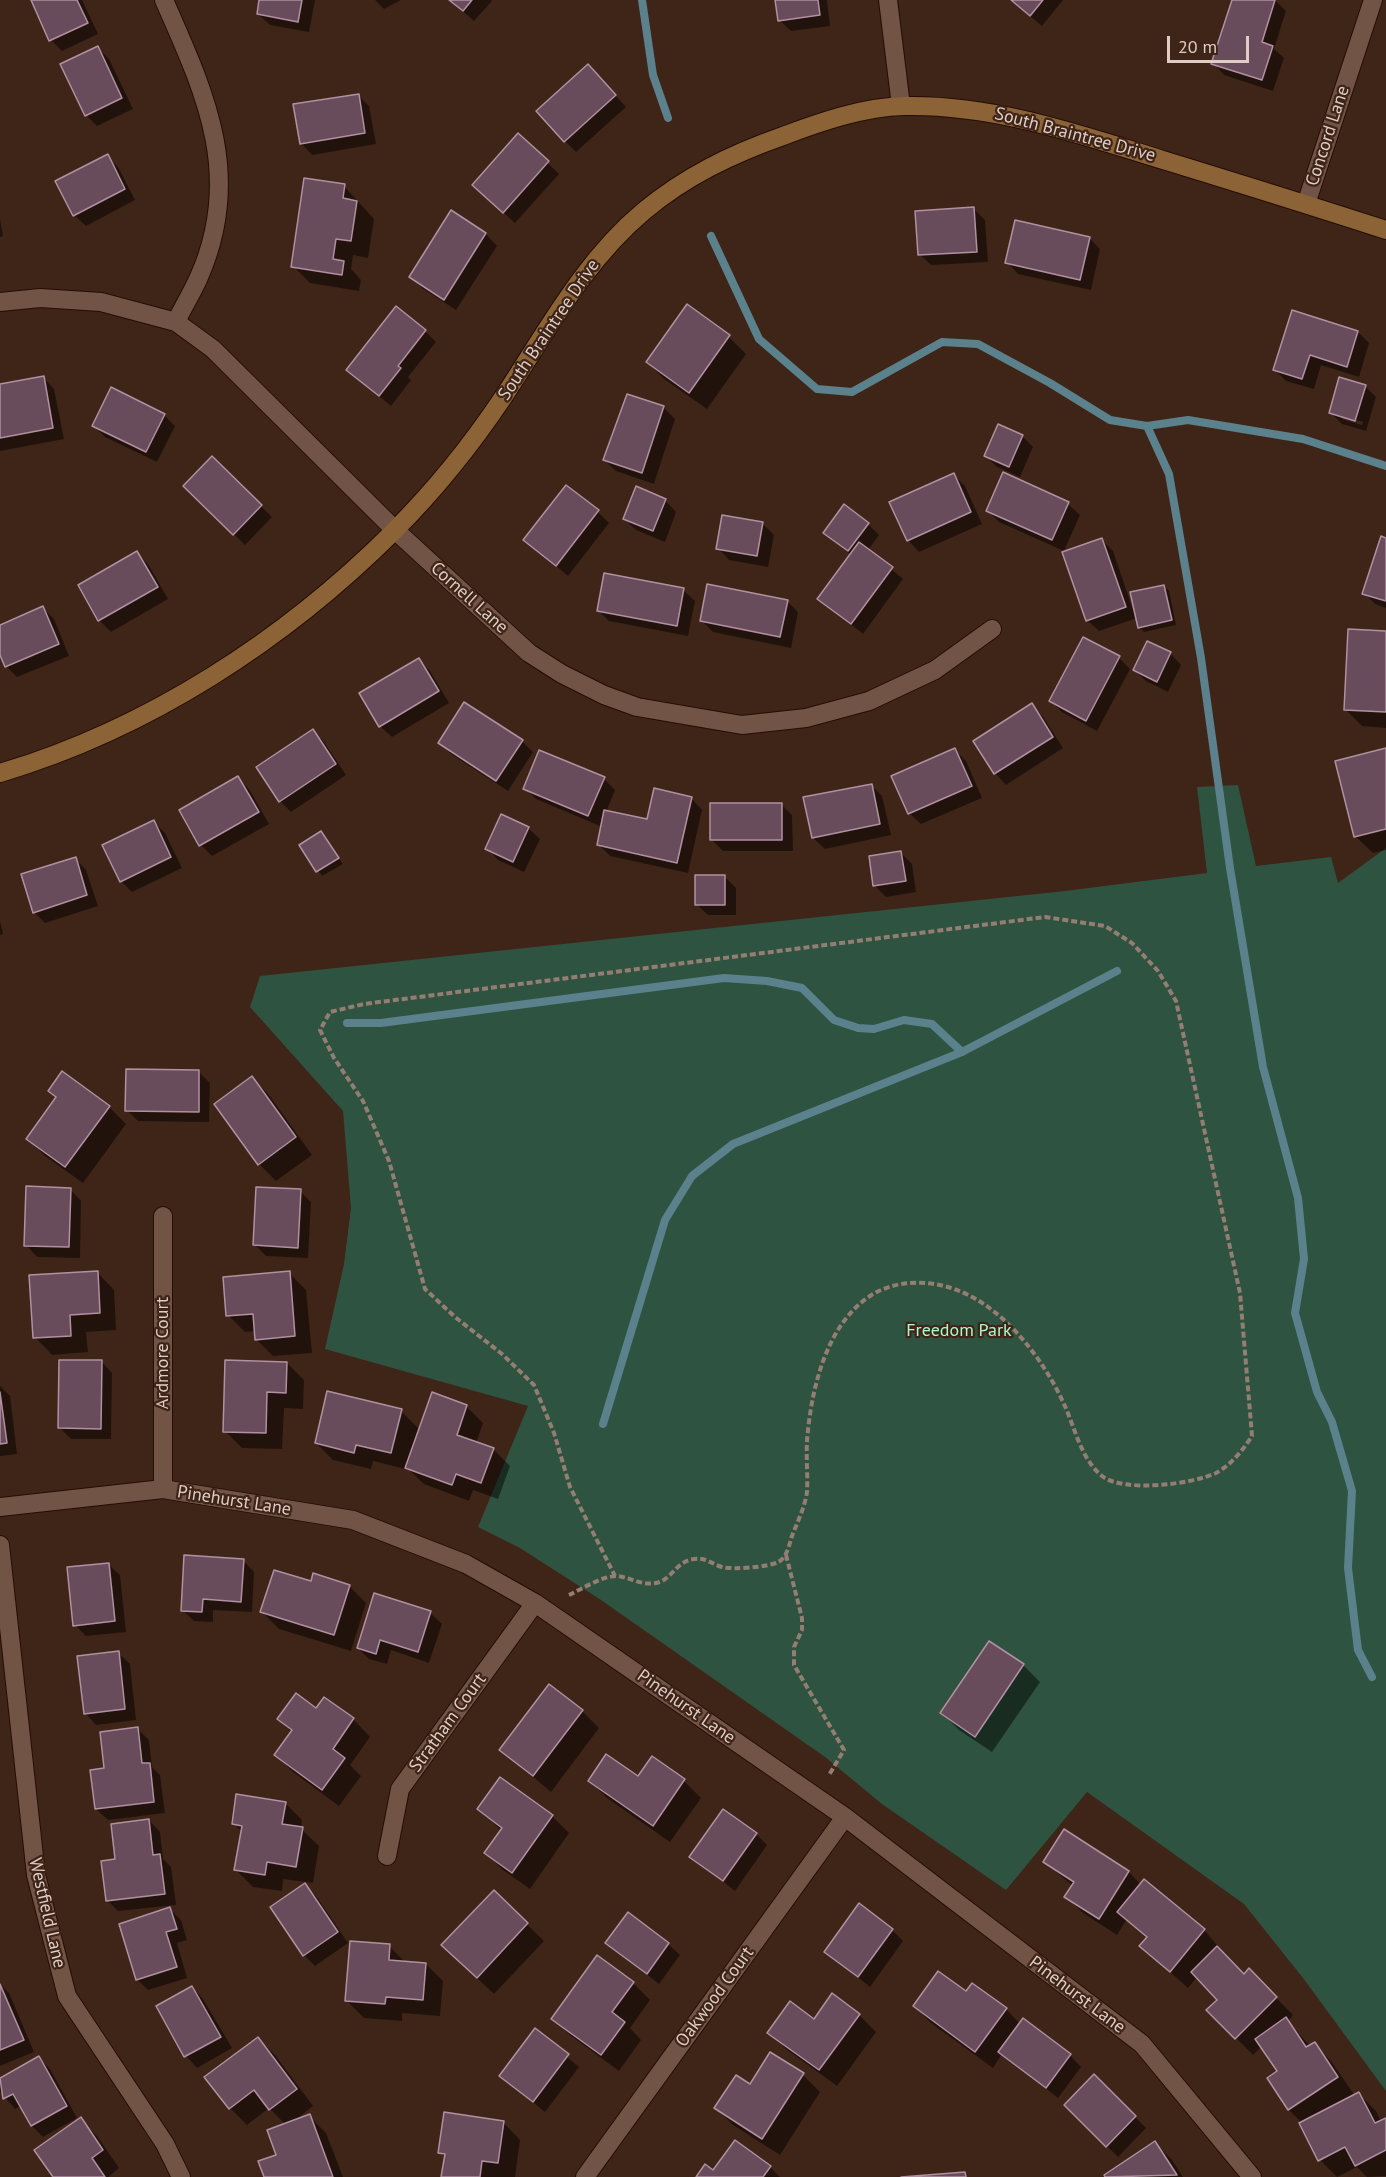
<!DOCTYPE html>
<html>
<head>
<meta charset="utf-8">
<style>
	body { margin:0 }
	#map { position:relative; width:1386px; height:2177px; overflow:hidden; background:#3f2518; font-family:"PT Sans",sans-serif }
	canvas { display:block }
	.scale { position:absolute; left:1167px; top:36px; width:82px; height:27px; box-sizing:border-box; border:3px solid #dfcdc5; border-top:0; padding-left:8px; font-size:18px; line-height:21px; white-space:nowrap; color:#dfcdc5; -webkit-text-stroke:4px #3f2518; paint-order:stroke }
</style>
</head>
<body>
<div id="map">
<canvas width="1386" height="2177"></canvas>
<div class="scale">20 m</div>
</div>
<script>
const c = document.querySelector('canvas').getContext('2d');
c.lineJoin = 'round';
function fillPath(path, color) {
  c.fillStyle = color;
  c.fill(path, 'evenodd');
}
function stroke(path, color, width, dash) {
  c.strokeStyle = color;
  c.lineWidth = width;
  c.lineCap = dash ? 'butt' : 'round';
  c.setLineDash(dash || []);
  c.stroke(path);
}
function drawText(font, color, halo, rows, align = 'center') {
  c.font = font + ' "PT Sans",sans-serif';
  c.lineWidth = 4.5;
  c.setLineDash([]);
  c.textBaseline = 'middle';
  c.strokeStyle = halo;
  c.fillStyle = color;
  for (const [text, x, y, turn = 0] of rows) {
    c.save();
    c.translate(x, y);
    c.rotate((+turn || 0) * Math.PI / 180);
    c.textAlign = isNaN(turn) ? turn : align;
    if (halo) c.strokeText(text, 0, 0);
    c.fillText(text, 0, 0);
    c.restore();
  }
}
const green = new Path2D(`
	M1238 785 1256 866 1331 857 1338 883 1386 848V2091L1303 1978 1244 1904 1087 1792 1006 1890 882 1804 825 1757 601 1600 520 1548 478 1527 528 1406 325 1349 344 1264 351 1208 343 1111 250 1007 260 976 1065 891 1207 873 1197 787Z`);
const shadow = new Path2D(`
	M32 0H82L98 34 62 51 51 40Z
	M261 0H315L309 32 270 25 258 14Z
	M375 0H401L384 9Z
	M449 0H491L492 1 474 21Z
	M777 0H827L830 26 791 31 779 20Z
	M1010 0H1063L1042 26Z
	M1234 0H1275L1286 11 1274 49 1284 58 1273 91 1224 75 1213 63Z
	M98 48 109 59 133 109 97 126 86 115Z
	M599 77 626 107 576 152 565 141Z
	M358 95 369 106 376 144 312 155 301 143Z
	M519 135 559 174 515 223 485 196Z
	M107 156 118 167 135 200 86 226 74 215Z
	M344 186 374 219 368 258 353 255 351 269 361 280 359 291 310 283 293 266Z
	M974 209 985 220 988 262 931 265 919 254Z
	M452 213 486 234 497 246 456 310 422 288 411 277Z
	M0 219 3 236 0 237Z
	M1089 238 1100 249 1091 290 1018 274 1007 262Z
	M687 306 729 337 746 354 707 409 664 379 647 362Z
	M425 331 436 342 408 377 411 380 391 406 348 370Z
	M1358 332 1369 343 1359 377 1321 365 1314 389 1286 381 1275 370Z
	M43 377 54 389 64 439 0 451V385Z
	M1365 386 1376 397 1366 431 1342 424 1331 413ZM1342 416 1363 422 1362 425 1342 419Z
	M628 395 664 408 675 419 654 484 616 471 604 460Z
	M164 415 175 426 157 462 105 437 94 426Z
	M1022 436 1033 447 1020 477 997 467 986 456Z
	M212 458 272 517 245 545 185 486Z
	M1004 474 1068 504 1080 515 1064 551 999 522 987 510Z
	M954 475 965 486 982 524 919 552 908 540Z
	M665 500 676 512 665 542 636 530 624 519Z
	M598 512 609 523 568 576 525 540Z
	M763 524 774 535 768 567 729 560 718 548Z
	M868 524 879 535 868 550 903 579 863 634 819 599 851 555 825 533Z
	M1102 540 1113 551 1133 610 1164 586 1169 591 1176 625 1144 632 1139 627 1137 618 1099 631 1087 620Z
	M1386 540V608L1375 604 1364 593Z
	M137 553 148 564 168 599 111 632 100 621 80 586Z
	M683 590 695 601 688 636 609 621 598 610Z
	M787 601 798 612 791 648 713 632 702 621Z
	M43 608 54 619 69 656 17 677 6 666 0 651V626Z
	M1386 633V728L1362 726 1345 709Z
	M1170 653 1181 665 1168 692 1146 681 1134 670Z
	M1119 658 1130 669 1097 731 1062 712 1050 701Z
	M419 660 430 671 449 703 392 737 380 726Z
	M1032 705 1043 717 1063 748 1006 785 995 773 975 741Z
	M313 731 324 742 346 775 291 812 280 801Z
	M522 741 533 752 508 791 451 754 440 743Z
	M955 750 966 761 982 798 921 824 909 813Z
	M1386 750V850L1373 853 1355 836Z
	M238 778 249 789 269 824 212 856 201 845Z
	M604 779 615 790 606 812 648 821 691 798 702 810 688 873 610 856 599 845 602 821 600 826 536 799 525 788Z
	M871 785 882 796 891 835 825 849 813 838Z
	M781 804 792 815 793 851H723L712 840Z
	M154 822 165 833 182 868 132 892 121 881Z
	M528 828 540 839 524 872 498 860 487 848Z
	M321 833 343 864 322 876 301 845Z
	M901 853 912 864 916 892 886 897 875 886Z
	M75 858 86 870 98 906 45 923 34 912Z
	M725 877 736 888V915H708L696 904Z
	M0 921 3 934 0 935Z
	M198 1071 210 1083 209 1122 138 1121 127 1110Z
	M252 1078 269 1095 312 1155 276 1181 259 1164Z
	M50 1091 109 1107 126 1124 83 1183 45 1156 28 1139 57 1098Z
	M70 1189 81 1201 80 1258 37 1257 26 1245Z
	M300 1191 311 1202 308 1258 266 1256 255 1245Z
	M97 1272 114 1290 116 1330 86 1332 88 1352 52 1355 35 1337Z
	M289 1273 306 1290 312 1353 273 1356 256 1339V1331L245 1332 228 1315Z
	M101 1361 112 1373 111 1439H71L59 1427Z
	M287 1363 304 1380 303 1409 284 1408 282 1449 242 1448 225 1431Z
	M0 1386 10 1396 17 1454 0 1456Z
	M466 1406 483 1423 476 1443 493 1449 510 1466 498 1499 473 1490 469 1501 424 1484 409 1470 373 1461 371 1469 333 1460 316 1443 401 1411 420 1430Z
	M243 1560 254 1572 252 1612 213 1610V1622L194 1621 182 1610Z
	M108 1564 120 1575 126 1632 86 1636 75 1625Z
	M312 1583 349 1586 366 1603 351 1651 279 1629 262 1612Z
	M430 1613 442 1624 429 1663 391 1650 387 1664 369 1659 358 1648Z
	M118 1653 130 1664 136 1720 96 1725 85 1713Z
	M1023 1665 1040 1682 992 1752 959 1730 942 1713Z
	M325 1699 353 1719 370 1737 350 1765 361 1776 339 1806 293 1772 276 1755 292 1732 279 1719 317 1710Z
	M582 1711 599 1728 551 1792 501 1750Z
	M138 1729 149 1740 152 1767 160 1775 165 1813 108 1820 96 1809 106 1770Z
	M652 1758 684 1781 701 1798 670 1842 607 1798 590 1781 638 1778Z
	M285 1803 302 1820 301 1829 319 1846 313 1883 283 1879 282 1891 253 1887 236 1870 242 1832 233 1823Z
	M479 1809 552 1816 569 1833 530 1889 503 1870 486 1853 502 1831Z
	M149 1820 160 1832 163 1859 171 1867 176 1905 118 1911 107 1900 117 1861Z
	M1065 1831 1129 1872 1141 1885 1145 1881 1204 1930 1244 1976 1249 1970 1293 2015 1288 2021 1310 2046 1314 2044 1331 2061 1355 2096 1359 2094 1376 2111 1381 2122 1386 2119V2176L1367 2177 1357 2167 1337 2177 1320 2160 1302 2123 1289 2110 1269 2079 1279 2072 1262 2046 1253 2055 1209 2010 1219 2000 1197 1977 1188 1988 1141 1946 1148 1938 1127 1919 1117 1935 1083 1913 1066 1896 1073 1886 1045 1862Z
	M756 1834 767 1845 735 1891 691 1856Z
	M305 1885 316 1896 348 1943 315 1966 304 1955Z
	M494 1892 544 1941 494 1994 460 1962Z
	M170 1909 181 1920 187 1940 177 1943 187 1978 148 1990 137 1979Z
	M892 1930 903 1941 870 1987 826 1952Z
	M607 1943 668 1944 680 1955 659 1984Z
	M389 1946 406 1963 426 1964 443 1981 440 2016 402 2013V2021L364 2018 347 2001Z
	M598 1957 633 1983 650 2000 630 2028 641 2040 619 2071 570 2035 553 2018Z
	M0 1984 9 1993 34 2052 0 2066Z
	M192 1987 203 1999 232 2048 197 2068 186 2056 158 2007Z
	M966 1993 1006 2009 1020 2024 1070 2055 1081 2067 1058 2098 1002 2054 993 2068 931 2023 914 2006Z
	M859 2015 876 2032 837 2086 786 2049 769 2032 814 2021Z
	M536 2031 579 2067 545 2112 501 2076Z
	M258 2038 275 2055 313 2106 293 2122 309 2116 326 2133 343 2177H266L278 2156 286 2125 269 2108 247 2125 230 2108Z
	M771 2054 803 2075 820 2092 780 2155 733 2125 716 2108 750 2086Z
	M39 2058 50 2069 77 2118 43 2137 32 2126 21 2106 15 2109 0 2091V2080Z
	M1094 2076 1146 2128 1118 2157 1066 2105Z
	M80 2119 97 2136 119 2168 108 2177H55Z
	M503 2122 520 2140 515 2177H443L446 2158 440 2152Z
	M1155 2143 1172 2160 1183 2177H1106Z
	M770 2167 780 2177H698L713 2172Z`);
const stream = new Path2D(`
	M642 0 653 75 668 118
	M711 236 759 339 817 389 852 392 942 342 978 344 1050 383 1110 420 1147 426 1188 420 1303 439 1386 466
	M1147 426 1169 474 1201 658 1230 868 1263 1067 1298 1198 1304 1259 1295 1313 1317 1392 1332 1422 1352 1491 1348 1568 1358 1650 1372 1677
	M347 1023H381L724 978 767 981 802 988 834 1020 858 1028 874 1029 904 1020 932 1024 962 1052
	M603 1424 665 1220 692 1176 733 1144 962 1052 1117 971`);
const building = new Path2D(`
	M31 0H77L88 23 49 41Z
	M259 0H302L298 22 257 14Z
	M449 0H472L463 11Z
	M775 0H818L820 15 778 21Z
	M1011 0H1043L1030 16Z
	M1232 0H1275L1262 42 1273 46 1262 80 1211 64Z
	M98 46 122 98 85 116 60 64Z
	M588 64 616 95 564 142 536 111Z
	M359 94 365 133 300 144 293 104Z
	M518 133 549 161 503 213 472 185Z
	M108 154 125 189 73 216 55 181Z
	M304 178 345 184 343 198 357 201 351 241 336 239 333 259 344 261 342 275 291 267Z
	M974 207 977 252 918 255 915 211Z
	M451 210 486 233 444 300 409 277Z
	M1015 220 1090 237 1080 280 1005 263Z
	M687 304 730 335 689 393 646 362Z
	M396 306 426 330 398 366 401 368 379 396 346 370Z
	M1292 310 1358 331 1347 367 1310 355 1302 379 1273 370Z
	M44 376 53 428 0 438V384Z
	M1339 377 1366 385 1355 421 1329 413Z
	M111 387 165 414 146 452 92 426Z
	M627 394 664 406 642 473 603 460Z
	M998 424 1023 435 1009 467 984 456Z
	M212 456 262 505 233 535 183 486Z
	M1003 472 1069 502 1052 540 986 511Z
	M954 473 971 512 907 541 889 502Z
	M566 485 599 510 556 566 523 540Z
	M636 486 666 499 653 531 623 519Z
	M844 504 869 523 848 551 823 533Z
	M722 515 763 522 757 556 716 549Z
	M1381 536 1386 538V601L1362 594Z
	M1102 538 1126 607 1086 621 1062 552Z
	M859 542 893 567 851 624 817 599Z
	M137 551 158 587 98 621 78 585Z
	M604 573 684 588 677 626 597 611Z
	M707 584 788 600 780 637 700 621Z
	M1164 585 1172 620 1138 628 1130 592Z
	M43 606 59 644 5 667 0 655V625Z
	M1348 629 1386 631V712L1344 710Z
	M1083 637 1120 656 1086 721 1049 701Z
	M1147 641 1171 652 1157 682 1133 670Z
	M419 658 439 691 379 727 359 693Z
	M464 702 523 740 496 781 438 743Z
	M1032 703 1053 737 994 774 973 741Z
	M313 729 336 764 279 802 256 767Z
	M955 748 972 786 908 814 891 776Z
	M1386 748V829L1354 837 1335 761Z
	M539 750 605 777 588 816 523 789Z
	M238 776 259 812 199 846 179 810Z
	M872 784 880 824 812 838 803 797Z
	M654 788 692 797 677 863 597 845 604 810 647 819Z
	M710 803H782V840H710Z
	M501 814 529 827 513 862 485 849Z
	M154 820 171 857 120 882 102 845Z
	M321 831 339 858 316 872 299 845Z
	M901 851 906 881 873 886 869 856Z
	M76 857 87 895 33 913 21 874Z
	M695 875H725V905H695Z
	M126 1069 199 1070V1112L125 1111Z
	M62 1071 110 1106 65 1167 26 1139 56 1097 48 1091Z
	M252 1076 296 1137 258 1165 214 1104Z
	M26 1186 71 1188 69 1247 24 1246Z
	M256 1187 301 1189 298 1248 253 1245Z
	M98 1271 100 1313 70 1315 71 1336 33 1338 29 1275Z
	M290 1271 295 1336 255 1340 253 1314 226 1316 223 1277Z
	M59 1360H102L101 1429 58 1428Z
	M225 1360 287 1362 286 1393 267 1392 266 1433 223 1432Z
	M327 1391 402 1409 391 1453 356 1445 354 1453 315 1443Z
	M0 1392 7 1443 0 1444Z
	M432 1392 467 1405 457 1435 494 1448 481 1483 456 1474 452 1485 405 1468Z
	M184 1555 244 1559 241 1602 203 1599 202 1612 181 1611Z
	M109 1563 115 1621 73 1626 67 1567Z
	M274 1570 311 1581 313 1573 350 1585 334 1635 260 1612Z
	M374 1593 431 1611 418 1652 380 1640 376 1654 357 1648Z
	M989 1641 1024 1664 975 1737 940 1713Z
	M119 1651 125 1709 84 1714 77 1656Z
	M549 1684 583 1710 533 1776 499 1750Z
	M296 1693 316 1708 324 1697 354 1718 333 1749 345 1758 322 1790 274 1755 292 1730 277 1719Z
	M138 1727 142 1763H150L154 1802 95 1809 90 1770 104 1768 100 1732Z
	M606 1754 638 1776 652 1756 685 1779 653 1826 588 1781Z
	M500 1777 553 1815 512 1873 484 1853 502 1828 477 1809Z
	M236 1794 286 1802 282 1824 303 1827 296 1867 267 1862 265 1875 234 1870 242 1826 232 1824Z
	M723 1809 757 1833 723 1881 689 1857Z
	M149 1819 153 1855 160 1854 165 1894 106 1901 101 1861 115 1859 111 1824Z
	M1064 1829 1129 1871 1099 1919 1064 1897 1074 1882 1043 1862Z
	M1144 1879 1205 1929 1170 1972 1139 1946 1147 1937 1117 1912Z
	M305 1883 338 1932 303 1956 270 1907Z
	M494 1890 528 1923 477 1978 441 1945Z
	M859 1903 893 1929 858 1977 824 1952Z
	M170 1907 177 1929 166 1932 177 1967 136 1980 119 1924Z
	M628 1912 669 1943 647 1974 605 1943Z
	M350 1941 390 1944 389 1960 426 1963 423 2000 386 1997 385 2004 345 2001Z
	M1217 1946 1244 1974 1249 1968 1277 1997 1235 2039 1206 2010 1217 2000 1191 1972Z
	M597 1955 634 1982 612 2012 625 2022 601 2055 551 2019Z
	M938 1971 966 1991 972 1983 1007 2008 975 2052 913 2006Z
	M0 1984 24 2040 0 2050Z
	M192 1986 221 2037 184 2057 156 2006Z
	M832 1993 860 2014 819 2070 767 2033 790 2001 814 2019Z
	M1286 2017 1306 2047 1315 2042 1338 2077 1288 2110 1267 2078 1277 2071 1255 2039Z
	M1023 2018 1071 2054 1046 2088 998 2052Z
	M535 2028 569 2054 533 2102 499 2076Z
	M258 2037 297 2089 269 2110 254 2090 229 2109 204 2077Z
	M770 2052 804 2073 762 2139 714 2108 736 2075 750 2084Z
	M39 2056 67 2106 31 2126 13 2094 3 2099 0 2078Z
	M1094 2074 1136 2116 1106 2147 1064 2105Z
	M1359 2092 1375 2123 1386 2118V2150L1355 2166 1345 2147 1318 2161 1299 2123Z
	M444 2112 504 2121 498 2163 482 2161 480 2177H441L445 2154 438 2153Z
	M310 2114 333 2177H264L258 2161 276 2155 267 2130Z
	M81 2117 103 2150 92 2158 105 2177H53L34 2150Z
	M735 2140 771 2166 763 2177H696L705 2164 713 2170Z
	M1155 2141 1177 2175 1105 2177 1104 2175Z
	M965 2172 966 2177H901Z`);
const path = new Path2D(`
	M786 1555 802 1618V1630L794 1647V1665L844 1750 829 1775
	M569 1595C582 1589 602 1576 616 1576 630 1577 642 1586 656 1583 672 1580 676 1561 694 1559 705 1557 712 1564 722 1567 733 1570 769 1567 778 1562 787 1558 789 1545 792 1536 797 1523 805 1507 807 1492 808 1476 806 1458 807 1441 811 1391 825 1326 870 1296 891 1282 919 1280 944 1286 998 1299 1042 1356 1064 1404 1075 1428 1081 1459 1102 1476 1123 1493 1193 1484 1216 1473 1231 1465 1243 1450 1252 1436L1240 1293 1176 1001 1158 971 1132 943 1105 926 1045 917 364 1004 330 1012 320 1030 334 1058 363 1101 389 1161 425 1289 455 1317 502 1354 534 1385 554 1433 570 1487 615 1576`);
const street = new Path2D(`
	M164 0C205 93 244 175 199 277 192 293 183 307 176 322
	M888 0 901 106
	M1306 204 1373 0
	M0 302 40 298 101 302 176 322 213 349 395 530 529 653 562 674 604 695 637 707 742 725 806 718 869 701 935 670 992 629
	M163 1216V1489
	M0 1507 163 1489 353 1520 466 1564 535 1603 845 1817 1142 2044 1252 2177
	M0 1545 36 1875 67 1996 165 2144 181 2177
	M387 1856 400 1789 535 1603
	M585 2177 845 1817`);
const secondary = new Path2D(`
	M0 773C148 729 285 640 394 531 435 490 472 444 504 396 547 331 584 261 644 211 686 176 732 154 783 136 820 122 863 107 904 106 993 104 1079 134 1163 160 1238 183 1312 206 1386 230`);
const streetNames = [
	["South Braintree Drive",1075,135,15],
	["Concord Lane",1328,136,-72],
	["South Braintree Drive",549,330,-56],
	["Cornell Lane",469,598,42],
	["Ardmore Court",163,1353,-90],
	["Pinehurst Lane",234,1501,9],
	["Pinehurst Lane",686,1707,35],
	["Stratham Court",448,1723,-54],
	["Westfield Lane",47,1913,77],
	["Pinehurst Lane",1077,1995,37],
	["Oakwood Court",715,1997,-54]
];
const parkNames = [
	["Freedom Park",959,1331]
];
fillPath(green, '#2e5340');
fillPath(shadow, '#0007');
stroke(stream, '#5a818c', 8);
fillPath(building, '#684c5b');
stroke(building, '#b190a1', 1.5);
stroke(street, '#250d03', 20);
stroke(secondary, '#250d03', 20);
stroke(path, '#947e73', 4, [6, 3]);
stroke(street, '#715445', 18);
stroke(secondary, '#8b6336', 18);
drawText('18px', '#dfcdc5', '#3f2518', streetNames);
drawText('18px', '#a8f9cc', '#3f2518', parkNames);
</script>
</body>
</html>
